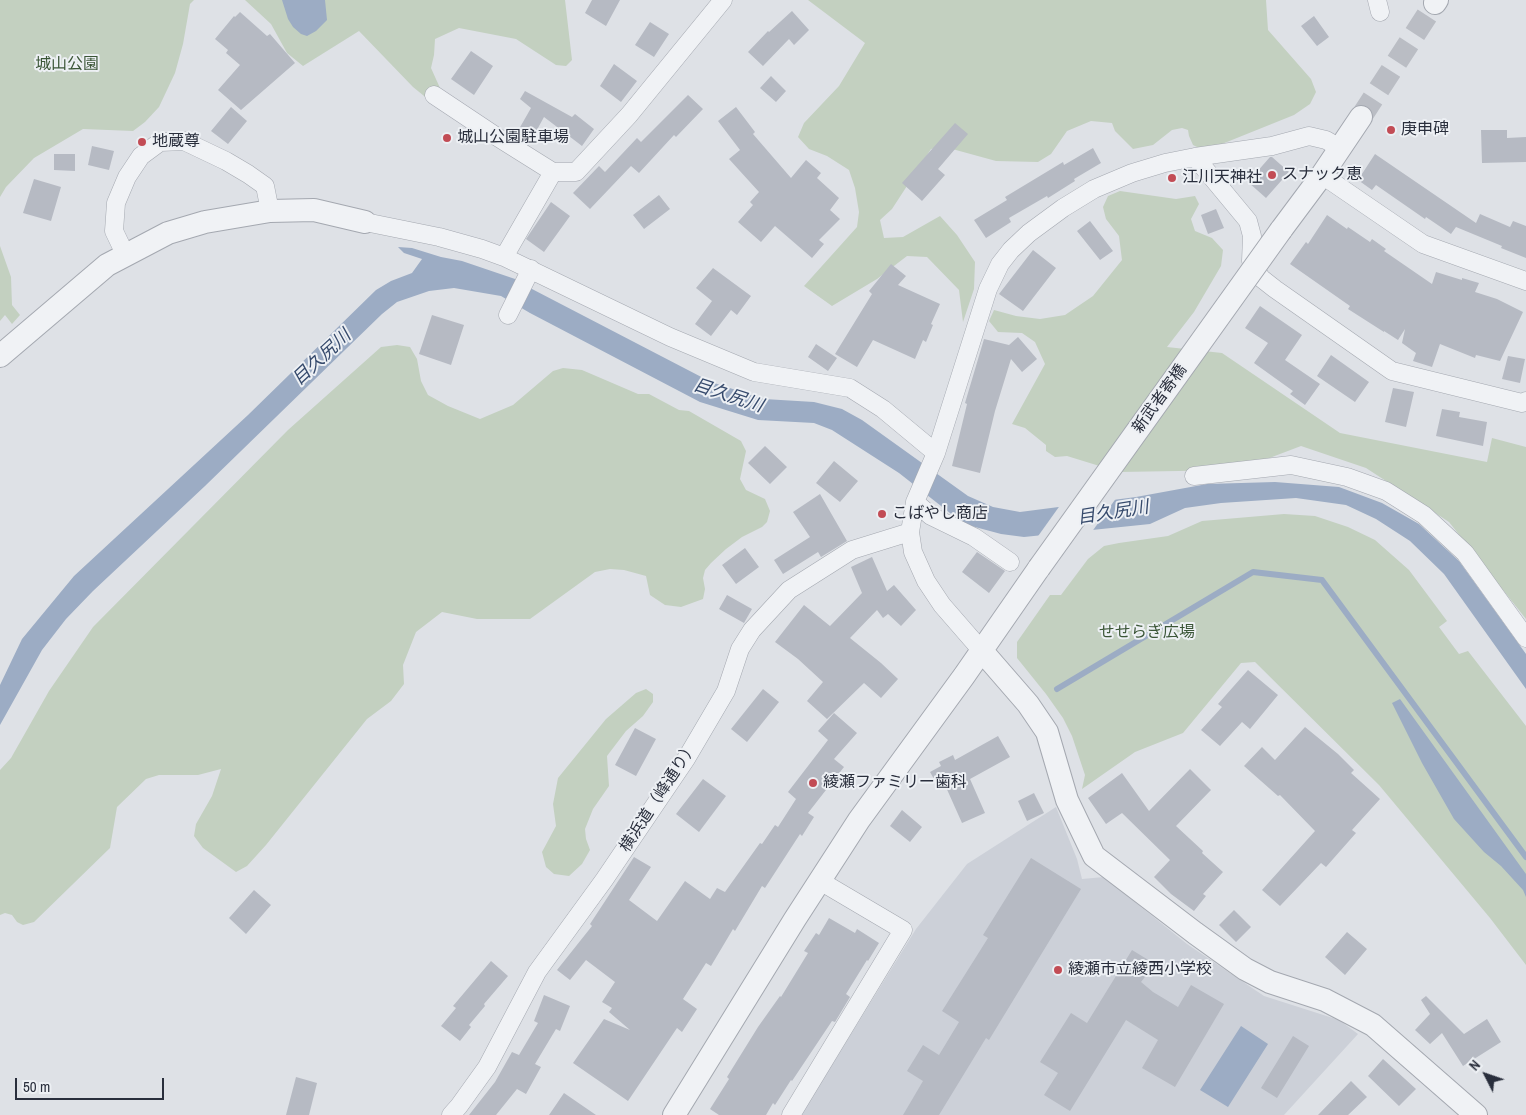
<!DOCTYPE html>
<meta charset="utf-8">
<style>
body{margin:0}
#map{position:relative;width:1526px;height:1115px;overflow:hidden;background:#dee1e6;font-family:"Archivo Narrow",sans-serif}
canvas{display:block}
.north{position:absolute;left:1461px;top:1050px;width:50px;height:50px;-webkit-text-stroke:4px #edf0f4;paint-order:stroke;rotate:311deg;font-size:14px;font-weight:700;line-height:20px;text-align:center;color:#292e3c}
.north::after{content:'';display:block;margin:auto;width:18px;height:22px;background:#292e3c;clip-path:polygon(50% 0,100% 100%,50% 72%,0 100%)}
.scale{position:absolute;left:15px;top:1078px;width:149px;height:22px;box-sizing:border-box;border:2px solid #292e3c;border-top:0;padding-left:6px;font-size:15px;line-height:18px;white-space:nowrap;color:#292e3c;-webkit-text-stroke:4px #edf0f4;paint-order:stroke}
</style>
<div id="map">
<canvas width="1526" height="1115"></canvas>
<div class="north">N</div>
<div class="scale">50 m</div>
</div>
<script>
const ctx = document.querySelector('canvas').getContext('2d');
ctx.lineJoin = 'round';
function paint(path, color) { ctx.fillStyle = color; ctx.fill(path, 'evenodd'); }
const toPath = rows => new Path2D(rows.map(r => 'M' + r).join(''));
function stroke(path, color, width, dash) { ctx.strokeStyle = color; ctx.lineWidth = width; ctx.lineCap = dash ? 'butt' : 'round'; ctx.setLineDash(dash || []); ctx.stroke(path); }
function label(font, color, halo, rows, align = 'center') {
  ctx.font = font + ' "Archivo Narrow","Noto Sans JP",sans-serif'; ctx.lineWidth = 4; ctx.setLineDash([]); ctx.textBaseline = 'middle'; ctx.strokeStyle = halo; ctx.fillStyle = color; for (const [text, x, y, turn = 0] of rows) {
    ctx.save(); ctx.translate(x, y); ctx.rotate((+turn || 0) * Math.PI / 180); ctx.textAlign = isNaN(turn) ? turn : align; if (halo) ctx.strokeText(text, 0, 0); ctx.fillText(text, 0, 0); ctx.restore();
  }
}
const built = toPath([
 [1056,807,1077,859,1082,879,1104,877,1187,944,1264,996,1339,1020,1358,1034,1284,1115,801,1115,916,929,967,864]
]);
const green = toPath([
 [0,0,194,0,190,4,183,44,175,73,159,107,145,122,133,131,83,129,34,158,6,187,0,197],
 [245,0,565,0,572,60,566,66,556,65,516,39,459,28,435,39,434,55,431,68,440,88,429,100,413,87,359,31,303,66,287,53,271,24],
 [808,0,1266,0,1268,30,1311,79,1316,92,1310,104,1294,115,1212,148,1199,148,1193,145,1189,136,1188,130,1182,128,1172,130,1153,145,1133,149,1115,131,1112,123,1091,121,1067,131,1051,154,1038,162,996,161,945,147,931,149,892,209,880,220,884,238,903,237,940,216,957,235,975,262,974,289,963,322,959,290,927,257,907,256,877,279,832,306,804,286,857,227,859,212,855,188,849,170,827,156,809,149,798,137,804,123,839,86,865,43],
 [1120,191,1176,199,1195,196,1199,204,1191,219,1195,231,1212,238,1223,250,1221,266,1194,312,1167,347,1222,353,1340,433,1487,462,1492,438,1526,447,1526,619,1449,522,1366,468,1301,446,1238,470,1119,472,1067,456,1055,457,1046,451,1046,445,1025,428,1012,424,1045,364,1035,342,1022,333,998,332,989,321,994,310,1016,316,1040,319,1065,315,1093,296,1122,260,1119,236,1106,219,1103,207,1108,196],
 [0,246,11,277,12,305,20,315,12,324,5,315,0,321],
 [397,345,410,347,417,359,421,381,428,395,448,406,480,419,513,405,553,371,563,368,582,370,638,394,649,394,679,410,689,411,741,441,746,451,740,479,746,490,765,499,770,511,767,522,762,527,742,537,726,549,711,563,705,570,703,578,705,589,703,599,681,607,665,605,650,595,646,576,624,570,610,569,595,572,530,619,477,619,442,612,416,632,403,665,404,684,391,701,367,719,266,845,247,866,236,872,203,848,194,836,196,824,212,796,221,769,198,775,159,775,146,779,117,807,110,848,34,922,23,925,17,922,12,915,5,913,0,915,0,770,11,758,49,691,93,627,288,430,381,347],
 [1284,514,1315,516,1348,527,1375,540,1409,570,1447,621,1439,627,1459,654,1468,651,1526,726,1526,965,1490,918,1379,785,1255,662,1241,663,1183,733,1135,752,1082,789,1085,775,1072,736,1063,718,1046,694,1017,658,1017,642,1050,595,1061,595,1088,559,1104,546,1119,543,1168,536,1202,521],
 [646,689,653,694,653,702,643,716,626,731,607,756,609,786,593,809,585,829,586,839,590,850,582,864,569,876,554,874,546,867,542,852,556,826,553,804,558,778,606,719,636,693]
]);
const water = toPath([
 [282,0,325,0,327,20,316,31,307,36,301,34,293,27,288,19],
 [398,247,412,248,441,257,462,261,518,280,532,289,711,382,764,399,814,402,842,409,862,420,968,496,993,507,1020,512,1136,497,1207,484,1275,482,1339,487,1382,503,1419,524,1459,561,1526,654,1526,689,1444,574,1410,541,1376,519,1346,505,1296,498,1221,503,1185,508,1150,524,1024,537,1001,534,964,524,899,473,832,430,814,423,758,420,700,402,530,313,501,296,454,288,429,291,397,302,382,314,205,486,93,591,66,619,42,650,0,725,0,685,22,639,74,576,248,415,376,290,391,281,412,273,422,259,404,253],
 [1400,699,1526,874,1526,897,1523,890,1501,866,1484,852,1454,819,1422,763,1392,703],
 [1241,1026,1268,1044,1228,1107,1200,1090]
]);
const pier = toPath([
 [1117,497,1091,533,1036,539,1061,504]
]);
const stream = toPath([
 [1057,689,1253,572,1322,580,1526,857]
]);
const building = toPath([
 [592,0,620,0,606,26,585,13],
 [792,11,809,30,794,45,789,39,763,66,748,52,768,31,769,32],
 [240,12,267,36,270,34,295,63,241,110,218,90,240,65,226,53,228,50,215,39,234,16,235,17],
 [1314,16,1329,37,1317,46,1301,26],
 [650,22,669,34,654,57,635,45],
 [471,51,493,66,474,95,451,79],
 [614,64,637,81,621,102,600,86],
 [771,76,786,91,776,102,760,88],
 [525,91,572,117,575,114,594,129,582,146,544,117,533,137,519,129,531,108,520,99],
 [688,95,703,109,676,137,674,135,639,173,631,166,590,209,573,193,599,166,605,172,637,138,641,142],
 [231,107,247,121,228,144,211,131],
 [736,107,755,132,753,134,791,178,806,160,821,173,817,178,839,198,830,210,840,219,819,240,824,244,812,258,775,226,761,242,738,222,753,205,750,202,759,192,729,159,740,150,718,121],
 [955,123,968,134,938,169,945,175,922,201,902,183],
 [1481,130,1507,130,1507,138,1526,137,1526,162,1482,163],
 [92,146,114,151,109,170,88,165],
 [1093,148,1101,163,1074,179,1075,181,1048,198,1047,196,1009,218,1011,222,986,238,974,220,1007,200,1005,197,1063,162,1064,165],
 [54,154,75,154,75,171,54,170],
 [1375,154,1476,223,1480,214,1510,227,1513,221,1526,226,1526,258,1501,248,1502,246,1456,227,1451,234,1426,217,1425,219,1376,185,1372,190,1358,180],
 [1270,157,1272,157,1289,172,1266,198,1248,182],
 [34,179,61,187,51,221,23,213],
 [659,195,670,209,644,229,633,215],
 [551,202,570,216,544,252,526,239],
 [1216,209,1224,228,1208,234,1201,215],
 [1327,215,1347,229,1348,227,1370,242,1372,239,1386,249,1384,251,1432,284,1436,272,1462,280,1462,278,1479,283,1475,292,1497,299,1523,312,1500,361,1476,355,1475,358,1440,344,1432,367,1413,361,1416,353,1402,343,1405,329,1398,340,1384,331,1384,332,1348,309,1350,306,1290,264,1306,242,1308,244],
 [1090,221,1113,251,1100,260,1077,231],
 [1033,250,1056,268,1023,311,999,294],
 [891,264,906,276,898,285,940,304,931,324,933,325,926,342,923,340,915,359,873,340,857,367,835,354,872,294,869,291],
 [713,268,751,296,737,315,731,310,711,336,695,324,712,301,696,288],
 [1260,306,1302,335,1285,360,1320,384,1305,405,1290,394,1293,391,1254,363,1268,343,1245,328],
 [432,315,464,325,451,365,419,354],
 [1018,337,1037,359,1022,372,1011,359,995,411,980,473,952,466,967,404,965,403,984,339,1009,345],
 [816,344,837,358,828,371,808,357],
 [1331,355,1369,382,1355,402,1317,376],
 [1508,356,1525,359,1520,383,1502,379],
 [1393,388,1414,392,1406,427,1385,422],
 [1442,409,1460,412,1459,417,1487,422,1483,446,1436,436],
 [765,446,787,467,770,484,748,463],
 [834,461,858,481,840,502,816,483],
 [820,494,847,541,821,557,818,552,783,574,774,560,810,537,793,512],
 [745,548,759,567,736,584,722,565],
 [977,552,1005,571,989,593,962,572],
 [872,557,887,591,894,585,916,610,901,626,888,614,883,618,877,610,850,638,881,663,898,679,881,698,864,683,827,719,807,701,823,682,798,659,775,642,804,605,830,626,862,593,851,567],
 [727,595,752,609,744,623,719,609],
 [1248,670,1278,695,1250,729,1242,722,1220,746,1201,730,1222,707,1218,704],
 [763,689,779,702,747,742,731,729],
 [834,713,857,733,834,759,844,767,808,813,814,817,802,836,800,834,765,888,762,886,735,931,733,929,711,966,706,963,683,999,697,1009,682,1032,677,1028,628,1101,573,1063,604,1019,630,1030,609,1012,612,1008,602,1002,615,982,586,960,570,980,557,970,592,926,590,924,634,857,651,867,629,900,657,921,685,881,710,899,717,888,725,892,760,843,762,844,775,825,778,827,796,799,788,792,828,740,818,731],
 [1305,727,1338,754,1354,770,1351,773,1380,799,1352,830,1356,833,1326,867,1321,863,1280,906,1262,890,1315,831,1280,795,1278,796,1244,766,1262,747,1275,760],
 [635,728,656,739,636,776,615,765],
 [998,736,1010,757,970,779,985,813,962,823,945,785,938,786,930,772,941,766,939,762,953,755,955,760],
 [1190,769,1211,790,1176,826,1203,851,1202,853,1223,872,1203,894,1206,896,1194,911,1171,894,1154,877,1170,860,1122,813,1106,824,1088,798,1122,773,1149,811],
 [703,779,726,796,699,832,676,814],
 [1034,793,1044,813,1027,821,1018,801],
 [902,810,922,827,910,842,890,826],
 [1031,858,1081,889,989,1040,986,1038,939,1115,903,1115,923,1081,907,1071,923,1045,939,1055,959,1022,942,1011,988,938,983,935],
 [254,890,271,905,246,934,229,918],
 [1234,910,1251,927,1236,942,1219,925],
 [829,918,855,933,857,929,879,943,868,961,867,960,846,994,850,997,835,1022,832,1021,792,1081,791,1080,775,1105,773,1103,766,1115,719,1115,710,1109,729,1079,727,1077,758,1027,780,996,781,997,808,953,804,951,816,933,819,935],
 [1347,932,1367,949,1345,975,1325,957],
 [1132,950,1155,964,1141,982,1153,992,1178,1007,1191,985,1224,1004,1175,1087,1142,1068,1158,1040,1126,1020,1070,1111,1044,1095,1058,1073,1040,1062,1071,1013,1087,1023],
 [491,961,508,976,484,1004,485,1006,469,1025,471,1027,460,1041,441,1026,456,1008,453,1006],
 [544,995,570,1006,560,1031,556,1029,535,1064,541,1067,526,1094,517,1089,496,1115,469,1115,495,1082,512,1052,519,1055,538,1023,534,1021],
 [1426,996,1464,1034,1487,1019,1501,1042,1463,1066,1442,1033,1430,1044,1415,1030,1430,1014,1421,1000],
 [1293,1036,1309,1046,1277,1098,1261,1088],
 [1383,1059,1416,1089,1399,1106,1368,1076],
 [296,1077,317,1083,309,1115,286,1115],
 [1351,1081,1367,1097,1348,1115,1318,1115],
 [564,1093,596,1115,549,1115]
]);
const tertiaryTunnel = toPath([
 [1361,117,1435,3]
]);
const minor = toPath([
 [1377,0,1380,12],
 [434,95,494,135,553,172],
 [1195,157,1248,221,1252,236,1251,261,1261,278,1275,289,1392,371,1522,403,1526,401],
 [1322,175,1423,244,1526,281],
 [365,222,439,237,482,249,504,257,670,337,754,372,850,388,883,409,936,453],
 [125,254,114,231,116,203,127,177,141,156,160,142,184,141,226,161,248,174,265,186,270,211],
 [504,257,553,172,576,172,629,115,723,0],
 [508,315,531,269],
 [1194,476,1291,465,1347,477,1386,491,1424,515,1465,553,1526,638],
 [915,502,931,516,974,537,1010,562],
 [982,651,942,605,926,581,913,552,910,532,915,502,936,453,988,289,1000,264,1011,250,1029,233,1063,208,1094,189,1132,173,1165,163,1195,157,1272,146,1309,136,1326,140,1340,148],
 [451,1115,459,1106,487,1067,537,972,604,880,686,759,726,691,740,649,752,630,789,590,852,550,910,532],
 [791,1115,903,930,820,881]
]);
const tertiary = toPath([
 [1435,3,1437,0],
 [1281,230,1322,175,1361,117],
 [0,356,107,265,168,233,205,222,270,211,314,210,365,222],
 [982,651,1028,704,1047,732,1067,800,1094,856,1195,933,1245,969,1270,982,1325,1000,1373,1025,1476,1115],
 [674,1115,795,919,859,820,964,676,1039,568]
]);
const tertiaryBridge = toPath([
 [1039,568,1281,230]
]);
const markers = [
 [1391,130,5,"#c24c55"],
 [447,138,5,"#c24c55"],
 [142,142,5,"#c24c55"],
 [1272,175,5,"#c24c55"],
 [1172,178,5,"#c24c55"],
 [882,514,5,"#c24c55"],
 [813,783,5,"#c24c55"],
 [1058,970,5,"#c24c55"]
];
const parkNames = [
 ["城山公園",67,65],
 ["せせらぎ広場",1147,633]
];
const poiNames = [
 ["庚申碑",1401,130],
 ["城山公園駐車場",457,138],
 ["地蔵尊",152,142],
 ["スナック恵",1282,175],
 ["江川天神社",1182,178],
 ["こばやし商店",892,514],
 ["綾瀬ファミリー歯科",823,783],
 ["綾瀬市立綾西小学校",1068,970]
];
const streetNames = [
 ["新武者寄橋",1160,399,-54],
 ["横浜道（峰通り）",659,797,-57]
];
const waterNames = [
 ["目久尻川",322,358,-43],
 ["目久尻川",728,396,18],
 ["目久尻川",1113,513,-9]
];
paint(built, '#ccd0d8');
paint(green, '#c3d0c0');
paint(water, '#9cacc4');
paint(pier, '#dee1e6');
stroke(stream, '#9cacc4', 6);
paint(building, '#b6bac3');
stroke(tertiaryTunnel, '#babdc4', 22, [22, 11]);
stroke(minor, '#a4a8b0', 19);
stroke(tertiary, '#a4a8b0', 24);
stroke(minor, '#f0f2f5', 18);
stroke(tertiary, '#f0f2f5', 22);
stroke(tertiaryBridge, '#a4a8b0', 24, []);
stroke(tertiaryBridge, '#f0f2f5', 22);
for (const [x, y, r, color] of markers) { const dot = new Path2D(); dot.arc(x, y, r, 0, 2 * Math.PI); ctx.fillStyle = color; ctx.fill(dot); stroke(dot, '#edf0f4', 2); }
label('16px', '#3b5637', '#edf0f4', parkNames);
label('16px', '#292e3c', '#edf0f4', poiNames, 'left');
label('16px', '#292e3c', '#edf0f4', streetNames);
label('italic 18px', '#364a6c', '#edf0f4', waterNames);
</script>
